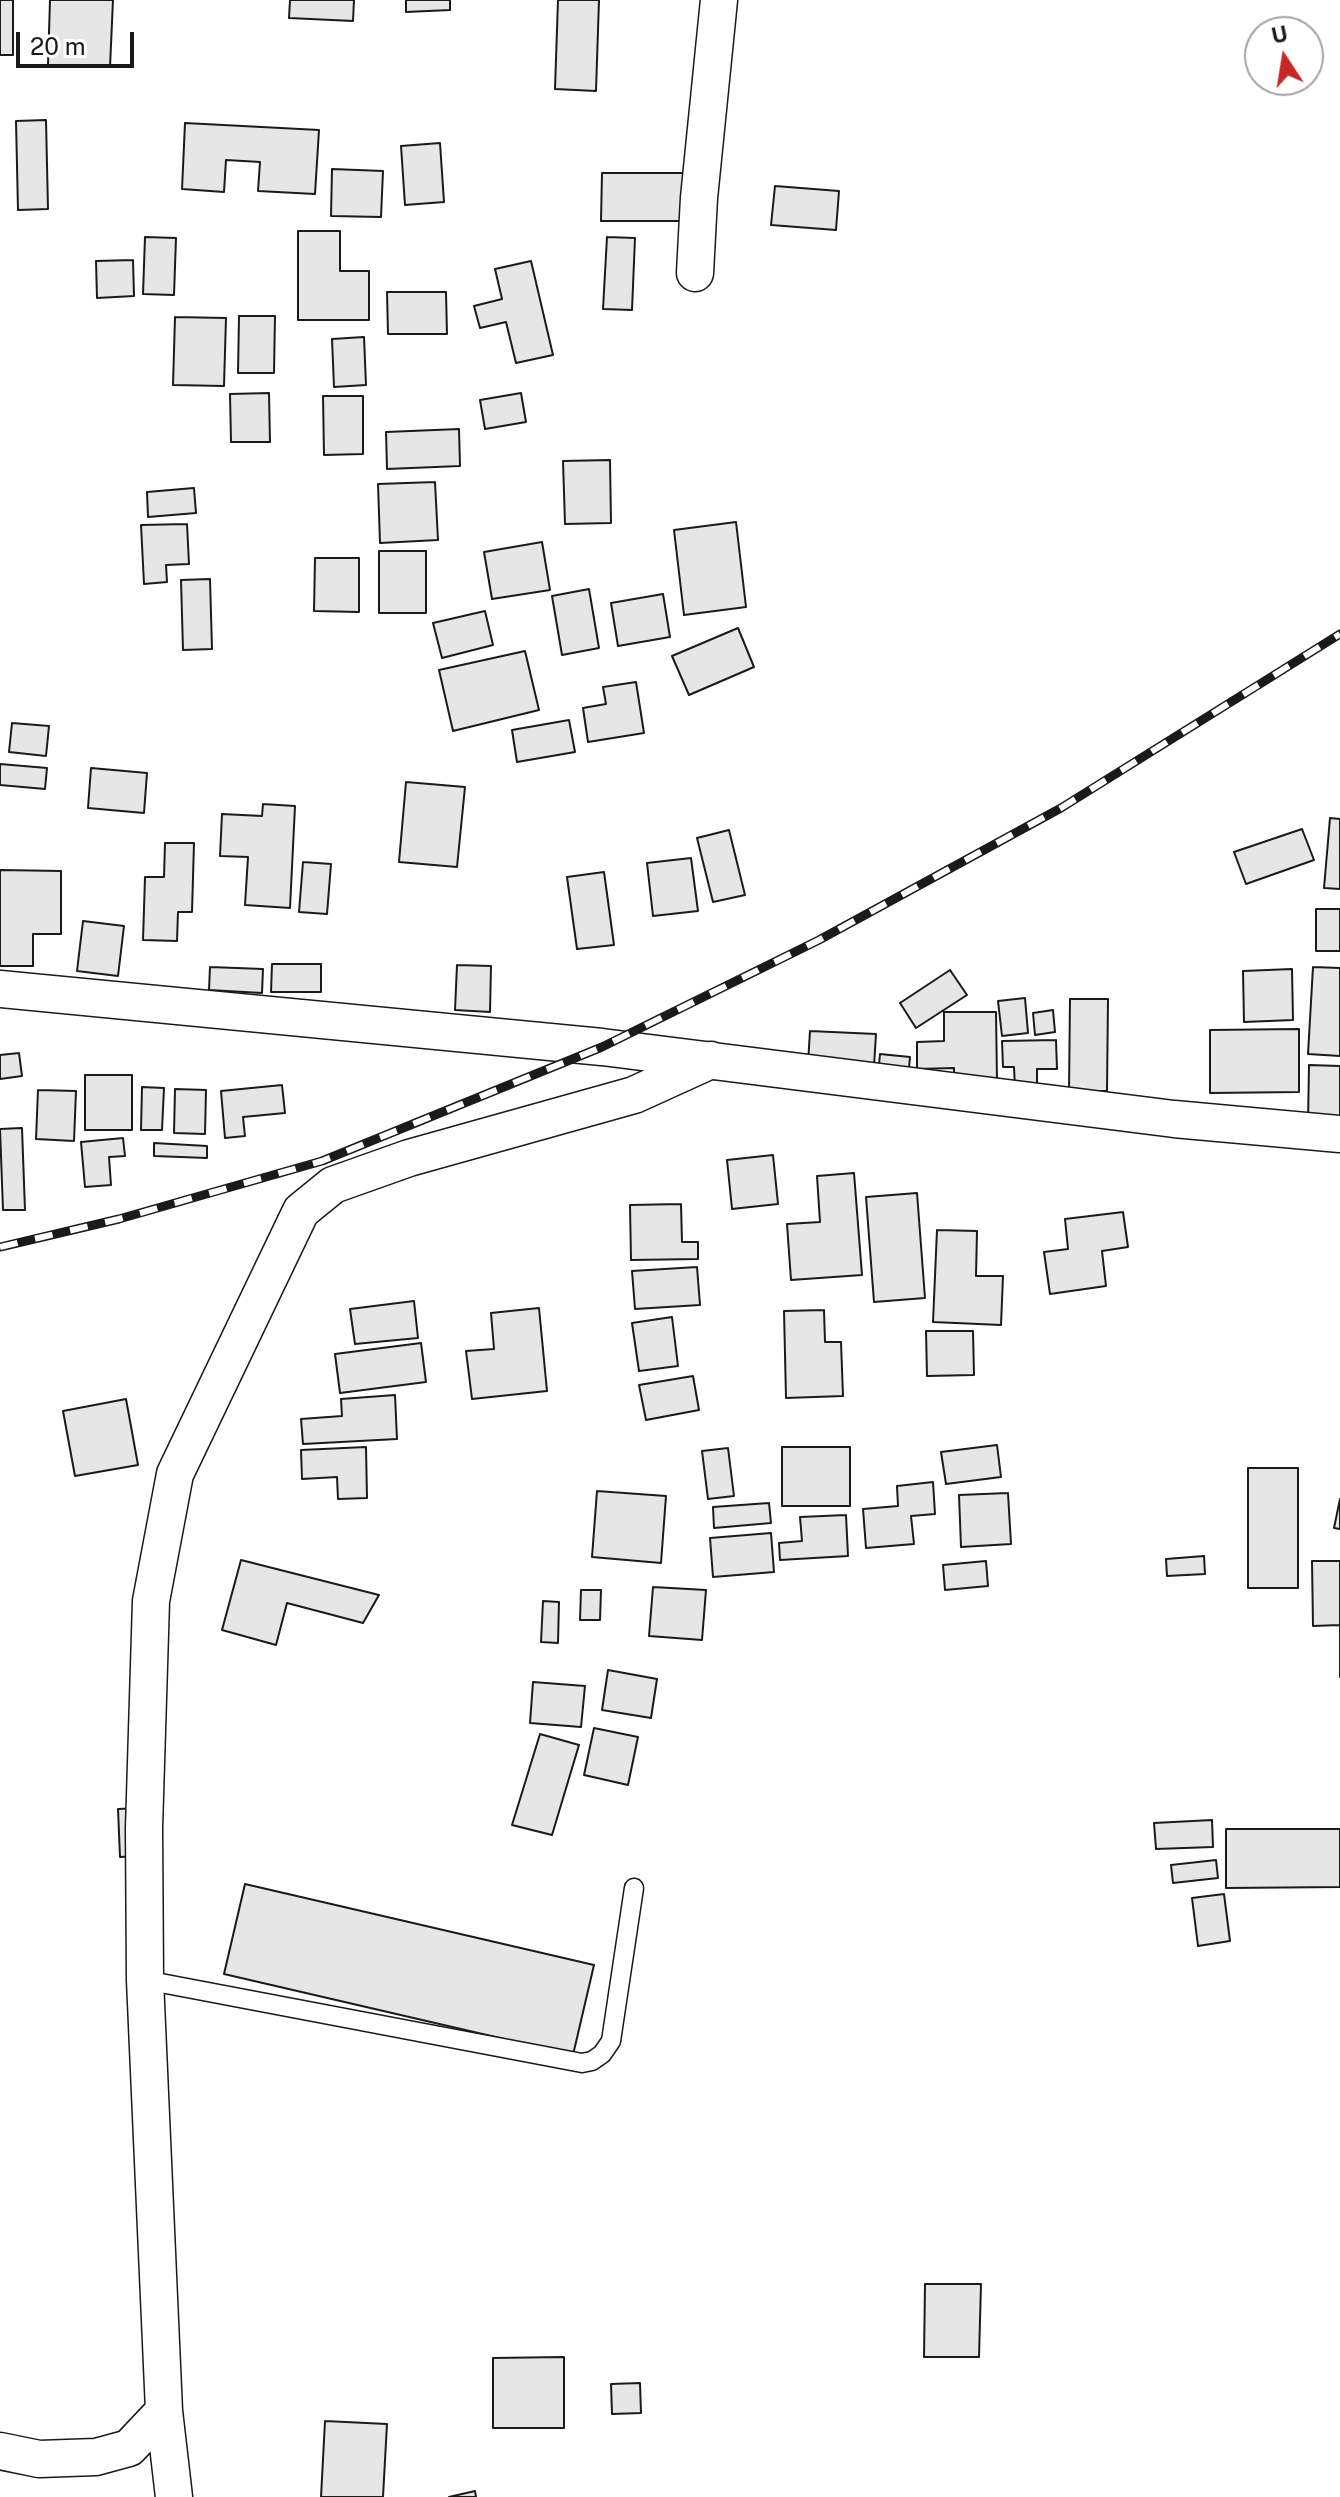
<!DOCTYPE html>
<style>
body{margin:0}
#map{position:relative;width:1340px;height:2497px;overflow:hidden;background:#fff;font-family:"Public Sans",sans-serif}
canvas{display:block}
.north{position:absolute;left:1244px;top:16px;width:80px;height:80px;box-sizing:border-box;background:#fff;border:2px solid #a3a3a3;border-radius:50%;rotate:348deg;font-size:22px;font-weight:700;line-height:32px;text-align:center;color:#1a1a1a}
.north::after{content:'';display:block;margin:auto;width:28px;height:36px;background:#c62828;clip-path:polygon(50% 0,100% 100%,50% 72%,0 100%)}
.scale{position:absolute;left:16px;top:32px;width:118px;height:36px;box-sizing:border-box;border:4px solid #1a1a1a;border-top:0;padding-left:10px;font-size:24px;line-height:28px;white-space:nowrap;color:#1a1a1a;-webkit-text-stroke:6px #fff;paint-order:stroke}
</style>
<div id="map">
<canvas width="1340" height="2497"></canvas>
<div class="north">U</div>
<div class="scale">20 m</div>
</div>
<script>
const ctx = document.querySelector('canvas').getContext('2d');
ctx.lineJoin = 'round';
function paint(path, color) { ctx.fillStyle = color; ctx.fill(path, 'evenodd'); }
const toPath = rows => new Path2D(rows.map(r => 'M' + r).join(''));
function stroke(path, color, width, dash) { ctx.strokeStyle = color; ctx.lineWidth = width; ctx.lineCap = dash ? 'butt' : 'round'; ctx.setLineDash(dash || []); ctx.stroke(path); }
const building = toPath([
 [0,0,13,0,13,55,0,55,0,0],
 [50,0,113,0,110,67,48,65,50,0],
 [290,0,354,0,353,21,289,18,290,0],
 [406,0,450,0,450,10,406,12,406,0],
 [558,0,599,0,596,91,555,89,558,0],
 [46,120,48,209,18,210,16,121,46,120],
 [185,123,319,130,315,194,258,191,260,162,226,160,224,192,182,189,185,123],
 [440,143,444,202,405,205,401,146,440,143],
 [332,169,383,171,381,217,331,216,332,169],
 [602,173,684,173,684,221,601,221,602,173],
 [775,186,839,191,836,230,771,225,775,186],
 [298,231,340,231,340,271,369,271,369,320,298,320,298,231],
 [145,237,176,238,174,295,143,294,145,237],
 [607,237,635,238,632,310,603,309,607,237],
 [133,260,134,296,97,298,96,261,133,260],
 [531,261,553,355,516,363,506,322,480,328,474,306,502,299,495,269,531,261],
 [387,292,446,292,447,334,388,334,387,292],
 [239,316,275,316,274,373,238,373,239,316],
 [175,317,226,318,224,386,173,385,175,317],
 [364,337,366,385,334,387,332,339,364,337],
 [269,393,270,442,231,442,230,394,269,393],
 [521,393,526,422,485,429,480,400,521,393],
 [323,396,363,396,363,454,324,455,323,396],
 [459,429,460,466,387,469,386,432,459,429],
 [610,460,611,523,565,524,563,461,610,460],
 [435,482,438,540,380,543,378,484,435,482],
 [194,488,196,513,148,517,147,492,194,488],
 [736,522,746,607,684,615,674,530,736,522],
 [187,524,189,564,166,565,167,582,144,584,141,525,187,524],
 [542,542,550,590,492,599,484,552,542,542],
 [379,551,426,551,426,613,379,613,379,551],
 [315,558,359,558,359,612,314,611,315,558],
 [210,579,212,649,183,650,181,580,210,579],
 [589,589,599,648,562,655,552,596,589,589],
 [663,594,670,637,618,646,611,603,663,594],
 [485,611,493,645,442,658,433,623,485,611],
 [738,628,754,667,689,695,672,656,738,628],
 [525,651,539,710,453,731,439,670,525,651],
 [636,682,644,733,588,742,583,708,606,704,603,687,636,682],
 [569,720,575,752,517,762,512,730,569,720],
 [12,723,49,726,46,756,9,752,12,723],
 [0,764,47,768,45,789,0,785,0,764],
 [91,768,147,773,144,813,88,808,91,768],
 [406,782,465,787,457,867,399,862,406,782],
 [263,804,295,806,290,908,245,905,248,857,220,856,222,814,262,816,263,804],
 [1330,818,1340,819,1340,889,1324,888,1330,818],
 [1302,829,1314,860,1246,884,1234,852,1302,829],
 [729,830,745,895,713,902,697,838,729,830],
 [165,843,194,843,192,912,178,912,177,941,143,940,145,877,164,877,165,843],
 [691,858,698,911,653,916,647,863,691,858],
 [303,862,331,864,327,914,299,912,303,862],
 [0,870,61,871,61,934,33,934,33,966,0,966,0,870],
 [604,872,614,945,577,949,567,877,604,872],
 [1316,909,1340,909,1340,951,1316,951,1316,909],
 [83,921,124,926,118,976,77,971,83,921],
 [272,964,321,964,321,992,271,992,272,964],
 [457,965,491,966,490,1012,455,1010,457,965],
 [210,967,263,969,262,993,209,990,210,967],
 [1313,967,1340,968,1340,1056,1308,1054,1313,967],
 [1292,969,1293,1020,1244,1022,1243,971,1292,969],
 [950,970,967,995,916,1028,900,1003,950,970],
 [1025,998,1028,1033,1002,1036,998,1001,1025,998],
 [1070,999,1108,999,1107,1091,1069,1091,1070,999],
 [1053,1010,1055,1032,1035,1035,1033,1013,1053,1010],
 [944,1012,996,1012,997,1081,954,1082,954,1068,917,1069,917,1042,944,1041,944,1012],
 [1299,1029,1299,1092,1210,1093,1210,1030,1299,1029],
 [810,1031,876,1034,874,1066,808,1063,810,1031],
 [1056,1040,1057,1069,1037,1069,1037,1088,1015,1088,1014,1067,1003,1067,1002,1041,1056,1040],
 [19,1053,22,1076,0,1079,0,1055,19,1053],
 [880,1054,910,1057,908,1079,878,1075,880,1054],
 [1309,1065,1340,1066,1340,1123,1308,1123,1309,1065],
 [85,1075,132,1075,132,1130,85,1130,85,1075],
 [282,1085,285,1113,243,1117,245,1136,225,1138,221,1091,282,1085],
 [142,1087,164,1088,162,1130,141,1130,142,1087],
 [175,1089,206,1090,205,1134,174,1133,175,1089],
 [38,1090,76,1091,74,1141,36,1139,38,1090],
 [22,1128,25,1210,3,1210,0,1129,22,1128],
 [123,1138,125,1156,109,1157,111,1185,85,1187,81,1142,123,1138],
 [154,1143,207,1146,207,1158,154,1156,154,1143],
 [773,1155,778,1204,732,1209,727,1160,773,1155],
 [854,1173,862,1275,791,1280,787,1224,820,1222,817,1176,854,1173],
 [917,1193,925,1298,874,1302,866,1197,917,1193],
 [681,1204,682,1242,698,1242,698,1259,631,1260,630,1205,681,1204],
 [1123,1212,1128,1247,1102,1251,1106,1286,1050,1294,1044,1252,1068,1249,1065,1219,1123,1212],
 [937,1230,977,1231,976,1276,1003,1276,1001,1325,933,1322,937,1230],
 [697,1267,700,1305,635,1309,632,1271,697,1267],
 [414,1301,418,1338,355,1344,350,1309,414,1301],
 [539,1308,547,1391,472,1399,466,1351,494,1349,491,1313,539,1308],
 [824,1310,825,1342,841,1342,843,1396,786,1398,784,1311,824,1310],
 [672,1317,678,1366,639,1371,632,1323,672,1317],
 [926,1331,973,1331,974,1375,927,1376,926,1331],
 [421,1343,426,1382,340,1393,335,1354,421,1343],
 [693,1376,699,1410,646,1420,639,1385,693,1376],
 [395,1395,397,1439,303,1444,301,1419,342,1416,341,1399,395,1395],
 [126,1399,138,1465,75,1476,63,1411,126,1399],
 [997,1445,1001,1477,946,1484,941,1452,997,1445],
 [366,1447,367,1498,338,1499,337,1477,302,1479,301,1450,366,1447],
 [782,1447,850,1447,850,1506,782,1506,782,1447],
 [728,1448,734,1496,708,1499,702,1451,728,1448],
 [1248,1468,1298,1468,1298,1588,1248,1588,1248,1468],
 [933,1482,935,1514,911,1516,914,1544,866,1548,863,1509,898,1506,897,1486,933,1482],
 [597,1491,666,1496,661,1563,592,1557,597,1491],
 [1008,1493,1011,1544,961,1547,959,1495,1008,1493],
 [1340,1499,1340,1529,1334,1528,1340,1499],
 [769,1503,771,1523,714,1528,713,1507,769,1503],
 [846,1515,848,1556,780,1560,779,1543,802,1541,800,1517,846,1515],
 [771,1533,774,1572,713,1577,710,1538,771,1533],
 [1204,1556,1205,1574,1167,1576,1166,1559,1204,1556],
 [241,1560,379,1595,363,1623,287,1603,276,1645,222,1630,241,1560],
 [986,1561,988,1586,945,1590,943,1565,986,1561],
 [1312,1561,1340,1561,1340,1677,1340,1625,1313,1626,1312,1561],
 [653,1587,706,1590,702,1640,649,1636,653,1587],
 [581,1590,601,1590,600,1620,580,1620,581,1590],
 [543,1601,559,1602,558,1643,541,1642,543,1601],
 [608,1670,657,1679,651,1718,602,1710,608,1670],
 [533,1682,585,1686,581,1727,530,1723,533,1682],
 [594,1728,638,1737,628,1785,584,1775,594,1728],
 [540,1734,579,1745,552,1835,512,1825,540,1734],
 [139,1808,141,1856,120,1857,118,1809,139,1808],
 [1212,1820,1213,1847,1156,1849,1154,1823,1212,1820],
 [1226,1829,1340,1829,1340,1887,1226,1888,1226,1829],
 [1216,1860,1218,1878,1173,1883,1171,1865,1216,1860],
 [245,1884,594,1965,573,2055,224,1974,245,1884],
 [1224,1894,1230,1941,1198,1946,1192,1898,1224,1894],
 [925,2284,981,2284,979,2357,924,2357,925,2284],
 [564,2357,564,2428,493,2428,493,2358,564,2357],
 [640,2383,641,2413,612,2414,611,2384,640,2383],
 [325,2421,387,2424,383,2497,321,2497,325,2421],
 [475,2491,476,2497,449,2497,475,2491]
]);
const service = toPath([
 [145,1980,582,2063,592,2061,602,2054,611,2041,634,1888]
]);
const minor = toPath([
 [695,273,699,198,719,0],
 [0,989,602,1047,1174,1119,1340,1134],
 [0,2451,39,2459,96,2457,129,2448,164,2411],
 [174,2497,164,2411,145,1980,144,1828,151,1601,175,1474,301,1211,333,1185,409,1158,634,1095,711,1060]
]);
const rail = toPath([
 [0,1247,119,1219,322,1161,602,1047,819,940,1061,808,1340,634]
]);
paint(building, '#e6e6e6');
stroke(building, '#1a1a1a', 2);
stroke(service, '#1a1a1a', 21);
stroke(minor, '#1a1a1a', 39);
stroke(service, '#fff', 18);
stroke(minor, '#fff', 36);
stroke(rail, '#1a1a1a', 9);
stroke(rail, '#fff', 6, [18]);
</script>
